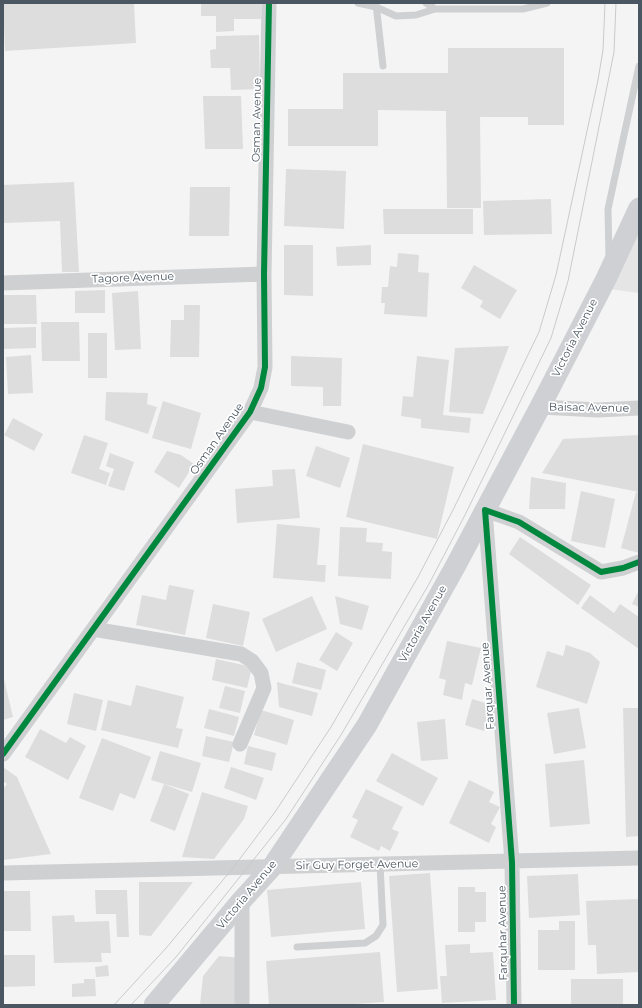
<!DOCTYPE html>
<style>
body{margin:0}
#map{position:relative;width:642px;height:1008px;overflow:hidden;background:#f4f4f4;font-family:Montserrat,sans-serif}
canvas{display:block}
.frame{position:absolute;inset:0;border:4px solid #4a5661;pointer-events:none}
</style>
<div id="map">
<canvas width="642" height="1008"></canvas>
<div class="frame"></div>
</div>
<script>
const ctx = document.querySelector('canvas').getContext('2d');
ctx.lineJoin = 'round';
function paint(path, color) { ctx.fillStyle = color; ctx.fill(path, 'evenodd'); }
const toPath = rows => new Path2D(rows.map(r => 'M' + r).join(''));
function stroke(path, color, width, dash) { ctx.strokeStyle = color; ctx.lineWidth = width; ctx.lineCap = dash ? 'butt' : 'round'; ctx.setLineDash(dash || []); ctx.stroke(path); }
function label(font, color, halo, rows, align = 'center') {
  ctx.font = font + ' Montserrat,sans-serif'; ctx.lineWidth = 3.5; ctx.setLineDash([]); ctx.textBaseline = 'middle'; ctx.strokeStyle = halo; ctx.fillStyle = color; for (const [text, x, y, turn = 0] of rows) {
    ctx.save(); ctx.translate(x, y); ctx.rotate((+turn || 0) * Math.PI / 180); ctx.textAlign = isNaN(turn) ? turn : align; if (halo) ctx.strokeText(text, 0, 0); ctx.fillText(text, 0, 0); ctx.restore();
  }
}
const education = toPath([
 [639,208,639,293,601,288]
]);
const building = toPath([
 [3,3,134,3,136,43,5,51],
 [216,3,261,3,261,19,234,19,234,31,216,32,216,16,201,16,201,4],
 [259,35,260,89,231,90,230,68,211,68,210,50,216,49,216,36],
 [448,48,564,48,564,125,528,125,528,117,480,117,481,208,447,208,446,111,378,110,378,146,288,146,288,109,343,109,343,73,448,73],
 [203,96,241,96,243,149,205,149],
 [286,169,346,171,344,229,284,226],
 [74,182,79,272,62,272,60,221,3,223,3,185],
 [190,187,230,187,229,236,189,236],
 [551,199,552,234,484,235,483,201],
 [383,209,473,209,473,234,384,234],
 [284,245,313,245,313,296,284,295],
 [371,245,371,265,337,266,336,247],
 [398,253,419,255,418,272,429,273,427,317,384,314,385,303,381,303,382,287,388,287,390,266,397,267],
 [474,265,517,290,500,319,480,307,483,301,461,288],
 [105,290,105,313,75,313,75,291],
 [138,291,141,349,115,350,112,293],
 [3,295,36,295,37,324,3,324],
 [184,305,200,305,199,357,170,357,171,320,184,320],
 [41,322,79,322,80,361,42,361],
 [36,327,36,348,3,349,3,328],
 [88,333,107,333,107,378,88,378],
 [509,346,483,414,449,412,455,348],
 [31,355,33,393,8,394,6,357],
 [291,356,342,358,341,406,323,406,323,387,291,386],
 [417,356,449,360,443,415,471,418,469,433,421,428,421,419,401,416,403,396,413,397],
 [106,392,148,393,147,404,157,407,148,434,105,420],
 [163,401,201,413,191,449,152,438],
 [13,418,43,434,34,451,4,435],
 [84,435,108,443,99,469,110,473,106,485,71,473],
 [639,435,639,492,542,473,563,439],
 [363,444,454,467,437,539,346,517],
 [316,446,350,458,340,488,306,476],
 [167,451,181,455,194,464,179,488,154,472],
 [110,453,134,462,124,491,108,486,114,469,106,466],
 [295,469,300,518,237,523,235,489,273,486,272,470],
 [531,477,566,483,565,509,529,509],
 [581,491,615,499,605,548,571,541],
 [636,492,639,493,639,553,621,548],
 [277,524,320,528,317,565,326,565,325,582,273,578],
 [340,527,367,528,366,542,383,543,382,551,392,552,391,579,338,576],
 [520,537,591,585,578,605,509,554],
 [169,585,194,590,185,635,136,625,142,595,166,600],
 [639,590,639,607,632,604],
 [590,595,614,613,620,604,639,617,639,649,581,608],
 [312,596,327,629,276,652,262,619],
 [335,596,369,606,362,630,340,624],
 [213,604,250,612,243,646,206,638],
 [336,632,353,643,337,671,319,660],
 [447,641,481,648,472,685,465,683,462,700,443,695,446,680,439,678],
 [566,645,590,653,600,662,587,704,536,687,547,651,563,656],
 [216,659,252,667,247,688,212,680],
 [297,662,326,670,321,690,292,683],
 [3,675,13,717,3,720],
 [277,682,318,693,312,716,279,707],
 [136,685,184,697,176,728,183,729,178,748,101,730,108,700,131,706],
 [225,686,245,691,240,713,219,708],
 [74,693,103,700,96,731,67,724],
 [472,699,492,705,484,731,465,725],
 [579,708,586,748,554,754,547,713],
 [623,708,639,708,639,836,626,837],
 [209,709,239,717,234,736,204,728],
 [261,710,294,720,287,745,254,735],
 [445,719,448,759,421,761,417,722],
 [40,729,66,743,70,737,86,746,68,780,25,757],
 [206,736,234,742,229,762,202,756],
 [102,738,151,757,135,799,120,793,113,811,79,798],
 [248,746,276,753,272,771,244,764],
 [160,751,201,763,192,792,151,780],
 [392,753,438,778,423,806,376,781],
 [584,760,590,824,550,827,545,764],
 [3,767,17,777,51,854,3,860,3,789,7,784,3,781],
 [231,767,264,778,256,800,224,788],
 [469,780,494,792,489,802,500,807,491,824,496,827,489,843,449,823],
 [164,784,189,794,175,831,150,821],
 [366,789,403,807,392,829,399,832,390,851,381,846,379,851,350,837,358,820,352,817],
 [202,792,248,806,244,819,214,859,182,857],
 [430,873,438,989,397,992,389,876],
 [578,874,580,915,529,918,527,876],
 [139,882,193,882,151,936,139,935],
 [361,882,365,929,271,937,267,890],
 [458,887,475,887,475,892,486,892,486,922,475,922,475,932,458,932],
 [95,890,127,890,129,937,117,937,116,914,96,914],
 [4,891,30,891,31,931,3,931],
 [639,899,639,972,597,974,596,945,588,945,586,901],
 [74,915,75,922,109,921,111,953,101,953,102,962,54,963,52,916],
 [559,921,575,921,575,970,538,970,538,930,559,930],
 [470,944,470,953,493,952,496,1000,442,1003,440,976,447,976,445,945],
 [380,952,384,1002,341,1005,269,1005,266,961],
 [3,955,35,955,35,986,3,987],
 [219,956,241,958,237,1005,200,1005,203,976],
 [108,965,109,976,96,977,95,967],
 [84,979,95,979,96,996,72,997,72,984,84,983],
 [571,979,623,979,623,1005,571,1005]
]);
const service = toPath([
 [358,3,376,7,396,16,416,15,435,9],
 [426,3,435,9,523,9,547,3],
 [376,4,383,66],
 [609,257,608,209,639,66],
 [297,947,365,943,376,936,383,925,380,864]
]);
const minor = toPath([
 [3,283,264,274],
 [540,407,598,410,639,408],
 [250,412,348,432],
 [93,629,241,654,252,661,261,673,264,688,240,744],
 [3,754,250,412,261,388,265,367,264,274,269,3],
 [3,873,639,858],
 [242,900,242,1005],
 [514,1005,512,862,485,510,519,522,601,572,623,568,639,562]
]);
const secondary = toPath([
 [154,1005,242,900,272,867,367,725,456,565,540,407,606,279,639,208]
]);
const tram = toPath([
 [114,1005,167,947,233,868,275,812,331,727,418,577,454,508,539,332,556,275,598,80,603,50,605,3],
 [131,1005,176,957,286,819,341,735,429,584,465,515,551,338,568,281,608,82,614,52,616,3]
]);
const cycleway = toPath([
 [3,754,250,412,261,388,265,367,264,274,269,3],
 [514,1005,512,862,485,510,519,522,601,572,623,568,639,562]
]);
const streetNames = [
 ["Osman Avenue",257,120,-89],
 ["Tagore Avenue",133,278,-2],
 ["Victoria Avenue",575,338,-63],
 ["Baisac Avenue",589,408,1],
 ["Osman Avenue",217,439,-55],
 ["Victoria Avenue",423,624,-61],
 ["Farquar Avenue",488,686,-94],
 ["Sir Guy Forget Avenue",357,865,-1],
 ["Victoria Avenue",247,895,-50],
 ["Farquhar Avenue",503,933,-91]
];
paint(education, '#e6e5e6');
paint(building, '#ddddde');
stroke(service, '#ced0d2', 7);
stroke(minor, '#ced0d2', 15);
stroke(secondary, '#ced0d4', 21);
stroke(tram, '#c9cacc', 1);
stroke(cycleway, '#00873e', 6);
label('11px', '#4a5661', '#fff', streetNames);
</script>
